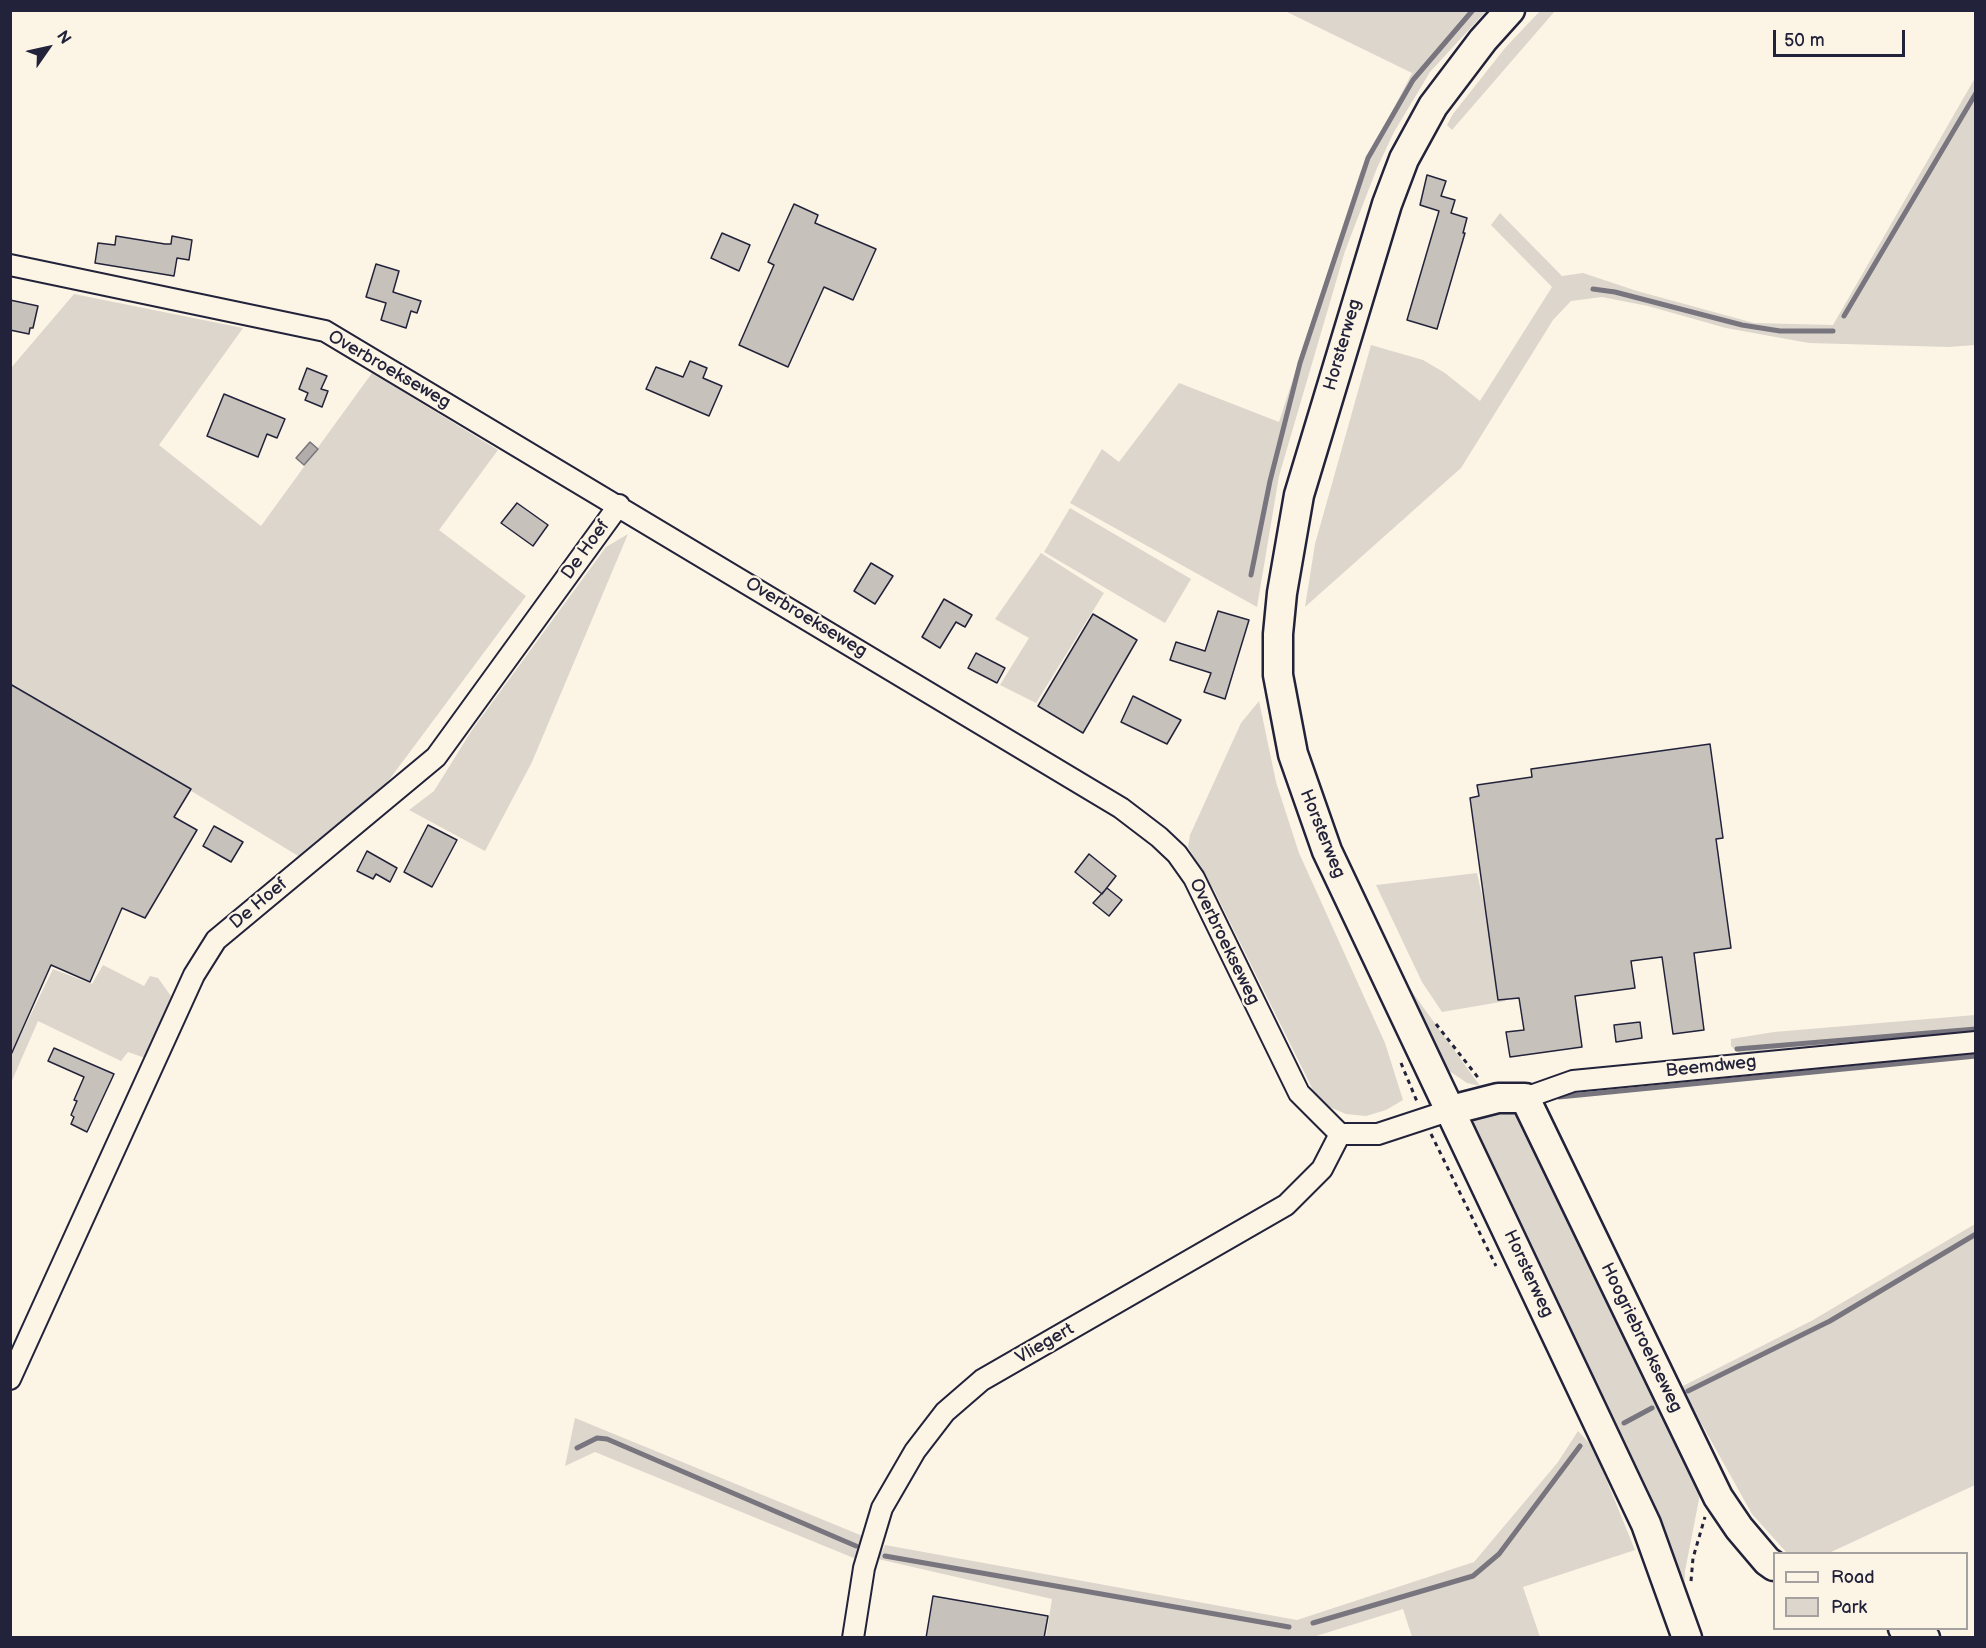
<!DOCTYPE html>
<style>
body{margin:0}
#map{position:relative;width:1986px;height:1648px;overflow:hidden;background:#fcf5e5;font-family:"Balsamiq Sans",sans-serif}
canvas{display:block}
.frame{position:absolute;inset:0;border:12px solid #22223b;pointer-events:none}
.legend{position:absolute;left:1773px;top:1552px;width:195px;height:78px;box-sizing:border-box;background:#fcf5e5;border:2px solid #a5a1a1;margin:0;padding:8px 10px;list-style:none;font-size:18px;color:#22223b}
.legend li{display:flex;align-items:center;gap:12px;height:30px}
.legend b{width:30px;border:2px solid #a5a1a1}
.north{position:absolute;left:18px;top:18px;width:60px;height:60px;-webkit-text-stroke:4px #fcf5e5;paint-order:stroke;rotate:56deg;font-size:16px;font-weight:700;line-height:24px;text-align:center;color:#22223b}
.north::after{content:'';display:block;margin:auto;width:21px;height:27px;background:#22223b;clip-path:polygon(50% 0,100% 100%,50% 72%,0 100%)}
.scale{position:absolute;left:1773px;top:30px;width:132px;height:27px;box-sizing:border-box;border:3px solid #22223b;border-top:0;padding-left:8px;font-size:18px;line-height:21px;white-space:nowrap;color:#22223b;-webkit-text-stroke:4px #fcf5e5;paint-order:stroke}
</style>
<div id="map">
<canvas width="1986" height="1648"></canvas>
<div class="frame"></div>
<ul class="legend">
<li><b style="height:8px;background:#fcf5e5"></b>Road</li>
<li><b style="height:16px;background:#dcd6cc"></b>Park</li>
</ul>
<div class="north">N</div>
<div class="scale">50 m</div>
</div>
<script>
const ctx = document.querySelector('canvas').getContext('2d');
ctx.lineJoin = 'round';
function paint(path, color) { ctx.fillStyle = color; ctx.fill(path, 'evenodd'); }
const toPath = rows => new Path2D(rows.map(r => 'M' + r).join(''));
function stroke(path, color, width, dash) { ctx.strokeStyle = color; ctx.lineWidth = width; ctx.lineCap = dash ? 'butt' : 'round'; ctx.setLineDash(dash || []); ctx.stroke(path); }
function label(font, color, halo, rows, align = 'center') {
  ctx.font = font + ' "Balsamiq Sans",sans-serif'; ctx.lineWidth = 4.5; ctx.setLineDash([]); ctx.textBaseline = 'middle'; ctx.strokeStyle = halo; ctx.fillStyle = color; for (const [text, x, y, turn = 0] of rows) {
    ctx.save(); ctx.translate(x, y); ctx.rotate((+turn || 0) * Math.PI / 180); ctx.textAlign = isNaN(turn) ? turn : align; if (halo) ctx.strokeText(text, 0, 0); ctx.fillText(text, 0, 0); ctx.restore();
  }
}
const green = toPath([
 [1285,11,1486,11,1430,72,1394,132,1377,168,1345,251,1279,476,1257,607,1070,503,1102,449,1119,462,1179,383,1279,422,1360,173,1412,73],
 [1540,11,1555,11,1452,130,1447,125,1453,114,1505,48],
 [1975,78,1975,345,1949,347,1809,343,1726,328,1648,306,1602,297,1571,301,1553,320,1461,468,1305,607,1315,544,1371,345,1423,360,1445,373,1480,401,1552,287,1491,225,1500,213,1562,276,1583,273,1637,291,1754,323,1833,325],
 [74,294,243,328,159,445,261,526,372,373,498,450,439,530,526,596,386,784,300,857,188,789,11,689,11,368],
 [1070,508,1191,579,1165,623,1044,552],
 [628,534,532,762,485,851,409,810,434,791,472,730,606,547],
 [1041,553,1104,593,1036,703,1000,685,1029,638,995,619],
 [1259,701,1276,782,1299,853,1385,1043,1403,1100,1386,1110,1366,1116,1346,1114,1325,1105,1313,1090,1214,890,1188,847,1190,835,1241,723],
 [1477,873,1506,1001,1442,1012,1422,982,1376,885],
 [1359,884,1405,982,1480,1086,1467,1083,1439,1064,1354,885],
 [103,965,144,986,150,976,158,978,171,996,145,1058,128,1052,121,1061,38,1021,11,1083,11,1055,53,969,92,984],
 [1975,1015,1975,1034,1742,1057,1731,1046,1731,1039,1774,1032],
 [1484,1108,1518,1110,1701,1489,1685,1571,1684,1595,1678,1567,1647,1487,1473,1135,1474,1117],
 [1975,1224,1975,1485,1829,1553,1787,1553,1752,1514,1681,1387,1813,1320],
 [575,1418,865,1537,861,1561,595,1452,565,1466],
 [1578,1431,1593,1447,1635,1550,1523,1587,1540,1637,1412,1637,1403,1609,1313,1637,1046,1637,1052,1599,878,1559,885,1545,1297,1620,1474,1562,1558,1462]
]);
const water = toPath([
 [310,442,318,449,304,465,296,458,310,442]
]);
const stream = toPath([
 [1593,289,1615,292,1742,325,1780,331,1833,331],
 [1844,316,1976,93],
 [1251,575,1270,481,1300,363,1368,158,1413,80,1473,10],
 [1737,1049,1976,1029],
 [1559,1097,1976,1056],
 [1688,1391,1830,1321,1976,1234],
 [1624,1423,1652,1408],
 [577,1448,597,1438,607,1439,856,1546],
 [885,1556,1289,1627],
 [1313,1623,1473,1576,1499,1554,1580,1446]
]);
const building = toPath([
 [1427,175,1446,181,1441,196,1455,200,1451,213,1467,218,1463,233,1465,233,1437,329,1407,320,1439,211,1420,205,1427,175],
 [794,204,818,215,815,223,876,249,853,300,824,287,788,367,739,345,774,265,768,262,794,204],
 [722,233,750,245,739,271,711,258,722,233],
 [116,236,165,244,171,244,172,236,192,240,189,260,177,258,174,276,95,263,98,243,115,245,116,236],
 [376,264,399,271,393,292,421,301,417,313,411,311,406,328,381,320,386,303,366,297,376,264],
 [10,300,38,306,33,328,30,328,29,334,10,330,10,300],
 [690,361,707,368,703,378,722,386,709,416,646,389,656,367,683,377,690,361],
 [307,368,327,376,321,389,328,391,322,407,305,400,308,393,299,389,307,368],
 [224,394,285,419,277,438,267,434,258,457,207,436,224,394],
 [517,503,548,525,533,546,501,523,517,503],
 [871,563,893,576,875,604,854,591,871,563],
 [944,599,972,615,965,627,956,622,940,648,922,637,944,599],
 [1218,611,1249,620,1225,699,1204,692,1211,673,1170,660,1176,642,1205,651,1218,611],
 [1093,614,1137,640,1083,733,1038,706,1093,614],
 [976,653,1005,668,997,683,968,668,976,653],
 [10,684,191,789,174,817,197,830,145,918,122,908,90,982,51,965,10,1057,10,684],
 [1133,696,1181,720,1167,744,1121,722,1133,696],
 [1710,744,1723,838,1716,839,1731,948,1694,953,1704,1030,1673,1034,1662,957,1631,961,1635,988,1575,996,1582,1047,1510,1057,1506,1032,1524,1030,1519,998,1498,1000,1470,798,1479,796,1477,785,1532,777,1531,769,1710,744],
 [428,825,457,840,432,887,404,872,428,825],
 [214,826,243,842,231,862,203,846,214,826],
 [367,851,397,868,390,882,376,874,373,879,357,871,367,851],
 [1089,854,1116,876,1102,894,1075,872,1089,854],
 [1107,888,1122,900,1109,916,1093,903,1107,888],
 [1640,1022,1642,1038,1616,1042,1614,1025,1640,1022],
 [54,1048,114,1074,87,1132,71,1124,74,1117,71,1115,77,1101,74,1100,84,1077,48,1061,54,1048],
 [933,1596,1048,1616,1044,1638,926,1638,933,1596]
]);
const path = toPath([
 [1436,1024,1480,1080],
 [1401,1063,1418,1104],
 [1431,1134,1496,1266],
 [1691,1581,1693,1558,1705,1517]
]);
const street = toPath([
 [10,265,325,331,1121,808,1159,837,1177,854,1194,878,1299,1093,1340,1134,1378,1134,1451,1110],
 [1525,1098,1573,1081,1976,1042],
 [10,1379,194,975,216,940,436,757,619,505],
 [853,1638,864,1568,882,1508,915,1451,945,1412,982,1380,1286,1205,1322,1169,1340,1134]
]);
const secondary = toPath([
 [1510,10,1483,40,1433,106,1404,159,1387,204,1299,495,1282,593,1278,634,1278,675,1293,754,1327,851,1646,1524,1687,1638],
 [1451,1110,1498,1098,1525,1098,1718,1497,1739,1528,1767,1561,1774,1566],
 [1903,1628,1925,1638]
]);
const streetNames = [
 ["Horsterweg",1343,345,-74],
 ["Overbroekseweg",389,370,30],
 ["De Hoef",586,550,-54],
 ["Overbroekseweg",806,618,31],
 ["Horsterweg",1322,834,68],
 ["De Hoef",259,904,-40],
 ["Overbroekseweg",1224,942,64],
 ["Beemdweg",1711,1067,-6],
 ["Horsterweg",1528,1274,65],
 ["Hoogriebroekseweg",1641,1338,64],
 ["Vliegert",1045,1344,-30]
];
paint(green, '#dcd6cc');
paint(water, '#b2adab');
stroke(water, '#78757e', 1.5);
stroke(stream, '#78757e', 5);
paint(building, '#c6c1bb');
stroke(building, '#22223b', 1.5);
stroke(street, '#22223b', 24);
stroke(secondary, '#22223b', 33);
stroke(path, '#22223b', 3, [4.5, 4.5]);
stroke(street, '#fcf5e5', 20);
stroke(secondary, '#fcf5e5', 28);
label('18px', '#22223b', '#fcf5e5', streetNames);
</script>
